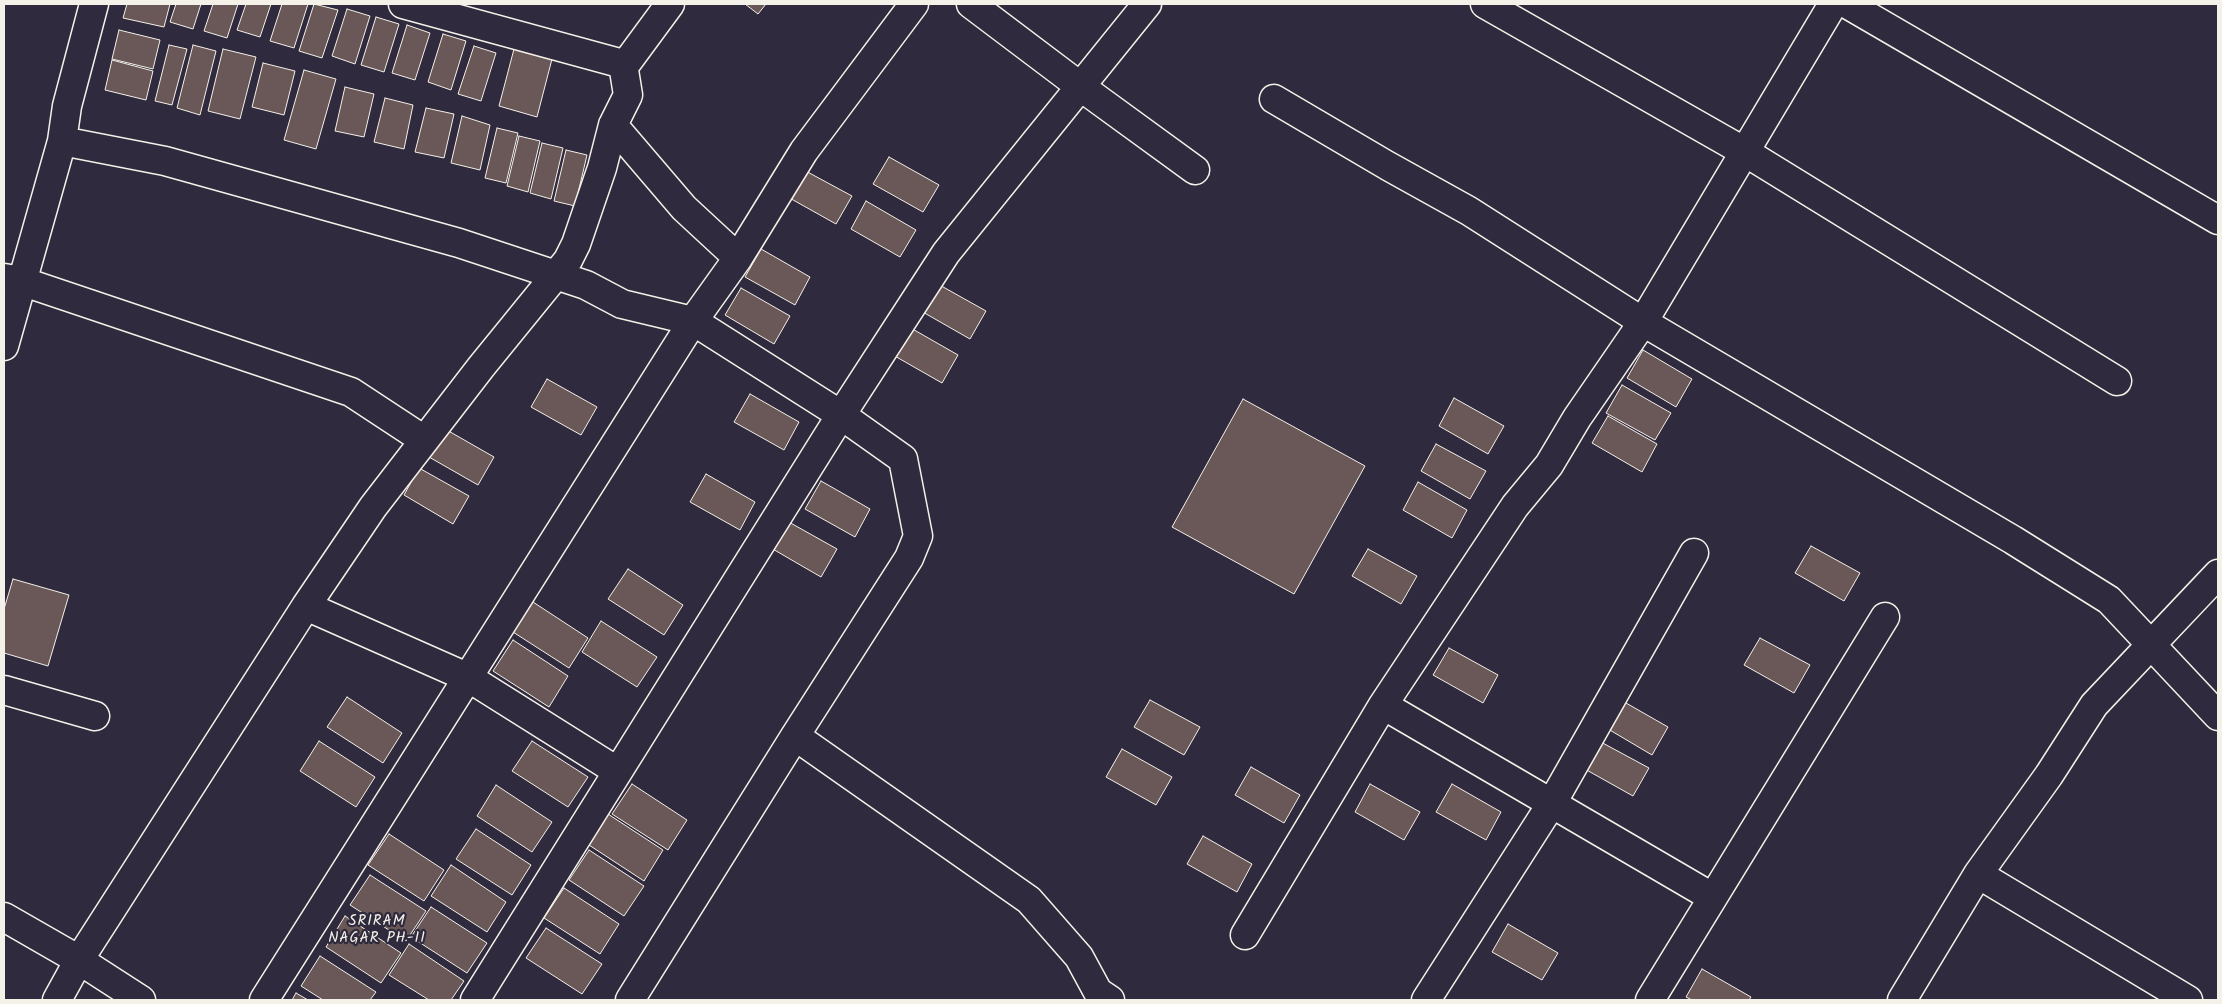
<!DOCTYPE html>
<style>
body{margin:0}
#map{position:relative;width:2222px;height:1004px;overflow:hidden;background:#2f2a3d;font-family:Kalam,sans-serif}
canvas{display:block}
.frame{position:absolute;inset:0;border:5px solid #f4f1e8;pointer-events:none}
</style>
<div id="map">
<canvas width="2222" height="1004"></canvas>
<div class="frame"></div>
</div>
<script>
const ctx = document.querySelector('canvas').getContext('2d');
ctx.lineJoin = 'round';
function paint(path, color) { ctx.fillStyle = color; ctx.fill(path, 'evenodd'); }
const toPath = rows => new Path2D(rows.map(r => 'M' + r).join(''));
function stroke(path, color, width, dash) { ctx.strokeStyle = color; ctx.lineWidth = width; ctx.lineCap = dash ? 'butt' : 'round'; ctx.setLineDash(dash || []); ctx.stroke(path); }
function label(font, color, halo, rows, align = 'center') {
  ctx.font = font + ' Kalam,sans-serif'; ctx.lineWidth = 4.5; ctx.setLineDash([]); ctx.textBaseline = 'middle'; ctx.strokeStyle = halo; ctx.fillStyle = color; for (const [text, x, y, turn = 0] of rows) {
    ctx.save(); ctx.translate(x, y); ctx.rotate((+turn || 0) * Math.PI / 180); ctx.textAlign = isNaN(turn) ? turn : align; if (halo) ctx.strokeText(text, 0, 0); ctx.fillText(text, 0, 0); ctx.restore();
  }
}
const building = toPath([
 [127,4,170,4,164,27,123,18,127,4],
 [176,4,201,4,193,29,170,22,176,4],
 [213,4,238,4,227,38,204,31,213,4],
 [246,4,271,4,260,37,237,30,246,4],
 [282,4,308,4,294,48,270,41,282,4],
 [314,4,338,10,322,58,299,51,314,4],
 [745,4,766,4,758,14,745,4],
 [347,9,370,16,355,64,332,56,347,9],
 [376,17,399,24,384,72,361,65,376,17],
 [407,25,430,33,415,80,392,73,407,25],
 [119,30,160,40,153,69,112,59,119,30],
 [443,34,466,41,451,90,428,82,443,34],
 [169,45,187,49,172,105,155,101,169,45],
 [193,45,216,51,200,115,177,108,193,45],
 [474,46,496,53,481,101,458,94,474,46],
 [223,49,256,57,240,119,208,111,223,49],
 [514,49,552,59,537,117,499,106,514,49],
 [112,60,153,71,146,100,105,90,112,60],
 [263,63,295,71,284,115,252,107,263,63],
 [304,70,336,79,316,149,284,140,304,70],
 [345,87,374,94,364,137,335,131,345,87],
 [385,98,413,105,404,149,374,142,385,98],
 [426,108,454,114,444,158,415,152,426,108],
 [462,116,490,125,480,170,451,163,462,116],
 [497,128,518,133,506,183,485,178,497,128],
 [519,136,540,141,528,192,507,186,519,136],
 [542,143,563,148,551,199,530,193,542,143],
 [566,150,587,155,575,206,554,201,566,150],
 [889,157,939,185,923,212,873,184,889,157],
 [802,169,852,196,836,224,786,196,802,169],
 [866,201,916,230,900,257,851,229,866,201],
 [761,249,810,277,795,305,745,277,761,249],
 [936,283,986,311,970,339,921,311,936,283],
 [741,288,790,316,774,344,725,315,741,288],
 [909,327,958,355,942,383,893,355,909,327],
 [1643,350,1692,379,1676,407,1627,378,1643,350],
 [547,379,597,407,581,435,531,407,547,379],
 [1622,385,1671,413,1655,440,1606,413,1622,385],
 [750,394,799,422,784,450,734,422,750,394],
 [1454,398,1504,426,1488,454,1439,426,1454,398],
 [1243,399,1365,466,1294,594,1172,527,1243,399],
 [1608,416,1657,444,1642,472,1592,443,1608,416],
 [445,429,494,457,478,485,429,457,445,429],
 [1436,444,1486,471,1470,499,1421,471,1436,444],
 [419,468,469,496,453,524,404,495,419,468],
 [706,474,755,502,740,530,690,502,706,474],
 [821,481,870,509,855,537,805,509,821,481],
 [1418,482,1467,510,1452,538,1403,510,1418,482],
 [787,521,837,549,821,577,771,548,787,521],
 [1811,546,1860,573,1844,601,1795,573,1811,546],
 [1368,549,1417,576,1401,604,1352,576,1368,549],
 [628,569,683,605,664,635,608,599,628,569],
 [13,579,69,595,48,666,4,653,4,609,13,579],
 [533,602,588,638,569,668,513,632,533,602],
 [601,621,657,657,637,687,582,652,601,621],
 [1760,638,1810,665,1794,693,1744,665,1760,638],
 [513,640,568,676,549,707,493,671,513,640],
 [1449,648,1498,675,1483,703,1433,675,1449,648],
 [347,697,402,733,383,763,327,727,347,697],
 [1619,699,1668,727,1652,755,1603,726,1619,699],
 [1150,700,1200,727,1184,755,1134,727,1150,700],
 [319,741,375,777,356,807,300,771,319,741],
 [532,741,588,777,568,807,512,771,532,741],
 [1599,741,1649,768,1633,796,1583,768,1599,741],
 [1122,749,1172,777,1156,805,1106,777,1122,749],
 [1251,767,1300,795,1284,823,1235,795,1251,767],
 [632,784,687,820,668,850,612,814,632,784],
 [1370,784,1420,812,1404,840,1355,812,1370,784],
 [1452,784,1501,812,1486,840,1436,812,1452,784],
 [496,785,552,822,532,852,477,816,496,785],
 [608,814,663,850,644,881,589,845,608,814],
 [476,829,531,865,512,895,456,859,476,829],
 [389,834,444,870,424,901,368,865,389,834],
 [1203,836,1252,864,1237,892,1187,864,1203,836],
 [589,850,644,886,624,916,569,880,589,850],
 [451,865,506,902,487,932,431,896,451,865],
 [370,875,426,911,406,941,350,905,370,875],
 [564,888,619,924,600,954,544,918,564,888],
 [431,907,487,943,467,973,411,937,431,907],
 [345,916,401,953,381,983,326,947,345,916],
 [1508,924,1558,953,1542,980,1492,952,1508,924],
 [546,928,602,964,582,994,526,958,546,928],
 [409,944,464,981,451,1000,429,1000,389,975,409,944],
 [320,956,376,992,370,1000,323,1000,301,986,320,956],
 [1702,969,1751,997,1749,1000,1692,1000,1686,997,1702,969],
 [296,993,308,1000,292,1000,296,993]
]);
const street = toPath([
 [94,4,67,106,62,141,165,161,459,243,586,285,622,304,693,321,841,415,903,459,918,536,909,558,795,736,630,1000],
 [403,4,623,64,628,61,670,4],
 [971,4,1081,87,1195,170],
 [1485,4,1745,152,2117,381],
 [1847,4,2218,220],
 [1274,99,1388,166,1469,211,1643,322,2013,540,2109,600,2218,716],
 [613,125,684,208,738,258],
 [4,278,21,281,351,392,424,440],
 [4,346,62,141],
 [306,606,469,678,617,771],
 [4,690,95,716],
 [1383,705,1712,897],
 [795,736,1029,900,1079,957,1098,992,1110,1000],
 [1978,874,2188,1000],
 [4,917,79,960,141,1000],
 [1245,935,1383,705,1515,506,1549,465,1577,418,1643,322,1833,4],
 [57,1000,79,960,306,606,373,507,481,367,568,260,576,244,602,168,613,125,628,95,623,64],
 [264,1000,693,321,738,258,804,151,914,4],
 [475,1000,841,415,946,253,1147,4],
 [1426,1000,1552,803,1694,553],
 [1650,1000,1885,617],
 [1902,1000,1978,874,2049,775,2094,705,2218,574]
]);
const neighbourhoodNames = [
 ["SRIRAM",377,922],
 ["NAGAR PH-II",377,939]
];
paint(building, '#6a5858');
stroke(building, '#f4f1e8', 1);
stroke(street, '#f4f1e8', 31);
stroke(street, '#2f2a3d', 28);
ctx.letterSpacing = '1px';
label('15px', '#f4f1e8', '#2f2a3d', neighbourhoodNames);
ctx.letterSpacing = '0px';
</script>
